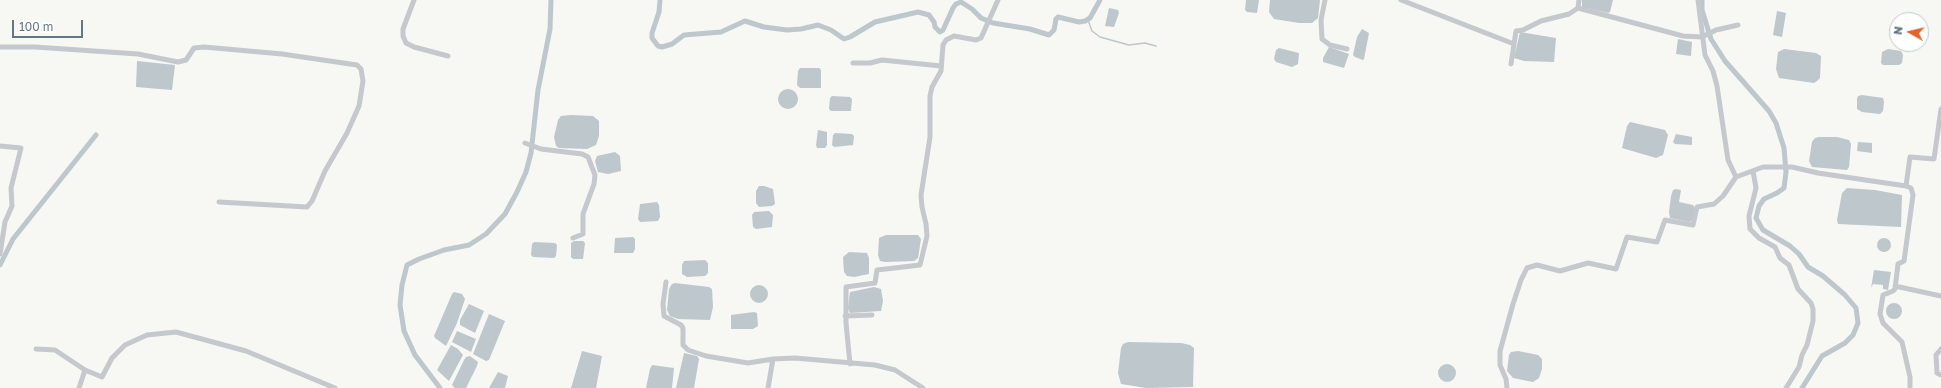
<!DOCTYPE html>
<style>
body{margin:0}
#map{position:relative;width:1941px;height:388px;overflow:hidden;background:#f7f7f4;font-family:"Golos Text",sans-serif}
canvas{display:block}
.north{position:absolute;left:1889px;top:12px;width:40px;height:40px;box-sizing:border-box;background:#fff;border:1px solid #c2c8ce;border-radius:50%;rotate:278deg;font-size:11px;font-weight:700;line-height:16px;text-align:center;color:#667585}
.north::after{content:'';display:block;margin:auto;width:14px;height:18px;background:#e46128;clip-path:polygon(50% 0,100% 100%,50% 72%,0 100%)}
.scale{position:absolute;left:12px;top:20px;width:71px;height:18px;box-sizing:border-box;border:2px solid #667585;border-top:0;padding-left:5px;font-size:12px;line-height:14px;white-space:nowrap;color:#667585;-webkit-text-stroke:3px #fff;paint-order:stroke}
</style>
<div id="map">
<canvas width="1941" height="388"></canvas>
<div class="north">N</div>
<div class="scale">100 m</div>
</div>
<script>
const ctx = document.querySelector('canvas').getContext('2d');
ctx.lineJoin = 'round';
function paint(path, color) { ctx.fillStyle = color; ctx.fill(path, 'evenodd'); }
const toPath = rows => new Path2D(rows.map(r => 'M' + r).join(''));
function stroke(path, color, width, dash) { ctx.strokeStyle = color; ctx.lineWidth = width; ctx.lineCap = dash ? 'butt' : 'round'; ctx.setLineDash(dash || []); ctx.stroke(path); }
const water = toPath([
 [1246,0,1259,0,1257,13,1247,12,1245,10],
 [1270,0,1320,0,1318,18,1312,23,1299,23,1274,19,1269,12],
 [1582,0,1613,0,1610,12,1608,13,1582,7],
 [1109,8,1118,10,1119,13,1114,27,1105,26],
 [1777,11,1786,13,1782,37,1773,35],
 [1362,29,1369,33,1364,59,1363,60,1355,57,1353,55,1357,37],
 [1520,32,1556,38,1554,62,1524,61,1514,58],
 [1678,39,1692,42,1691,56,1676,54],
 [1329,47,1349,54,1344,68,1323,62,1323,58],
 [1279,48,1299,53,1298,64,1292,67,1276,62,1274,59,1276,50],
 [1784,49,1816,53,1821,56,1820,78,1817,81,1814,83,1779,78,1776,69,1778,52],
 [1888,49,1901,51,1903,55,1902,63,1899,65,1883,65,1881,63,1882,52],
 [137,61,175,65,172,90,136,87],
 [800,68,819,68,821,70,821,88,800,88,797,85,798,71],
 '778 99a10 10 0 1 1 20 0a10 10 0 1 1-20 0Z',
 [1862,95,1883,98,1884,102,1883,111,1880,114,1862,112,1857,109,1857,99,1858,96],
 [832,96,850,97,852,99,851,111,831,111,829,109,830,98],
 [571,115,593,116,599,121,599,136,596,145,587,149,559,148,556,146,554,137,558,120,561,116],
 [1630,122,1665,130,1668,135,1663,155,1656,158,1622,148,1627,126],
 [818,130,827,132,827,145,825,148,817,148,816,145],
 [835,133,852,134,854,136,853,145,834,147,832,145,833,135],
 [1676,134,1692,137,1692,145,1675,144,1673,142],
 [1819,137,1837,137,1849,140,1851,144,1849,167,1847,170,1812,167,1809,161,1812,142,1815,138],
 [1858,142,1872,143,1872,153,1857,151],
 [615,152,620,156,621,171,608,174,598,172,595,161,597,156],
 [759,186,764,186,773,189,775,204,772,206,759,207,756,203,756,191],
 [1847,188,1875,190,1902,195,1901,227,1838,224,1837,220,1842,193],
 [1676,189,1681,190,1679,202,1693,205,1695,208,1692,221,1689,222,1670,218,1669,212,1671,196,1673,190],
 [657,202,659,205,660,217,658,221,640,222,638,219,640,204],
 [769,211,773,215,772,227,756,229,753,227,752,215,754,212],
 [886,235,918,235,921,239,918,258,914,261,885,262,880,261,878,255,879,238],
 [633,237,635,239,635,249,633,253,614,253,615,238],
 '1877 245a7 7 0 1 1 14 0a7 7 0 1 1-14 0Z',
 [574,241,583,241,585,243,583,259,573,259,571,257,571,243],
 [534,242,555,243,557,245,556,256,554,258,533,257,531,255,532,244],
 [849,252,867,253,869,258,869,274,854,277,847,276,844,272,843,257],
 [705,260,708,263,708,273,705,276,687,277,682,274,682,265,684,261],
 [1874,270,1891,272,1888,290,1883,289,1883,285,1873,284,1871,288],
 [675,283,709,287,712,289,713,307,710,320,678,319,670,316,667,310,669,289,672,284],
 '750 294a9 9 0 1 1 18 0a9 9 0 1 1-18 0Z',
 [874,287,881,289,883,301,881,311,850,313,848,308,850,292],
 [454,292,462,294,465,299,457,323,446,346,435,338,434,336,452,294],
 '1886 311a8 8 0 1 1 16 0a8 8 0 1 1-16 0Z',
 [469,304,484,311,475,333,460,325,460,320],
 [754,312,757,313,758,326,753,329,731,329,731,315],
 [489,314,505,321,489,360,486,361,473,354],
 [457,331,476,339,471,352,452,342],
 [1128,342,1181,343,1190,345,1194,348,1193,387,1146,388,1121,384,1118,373,1121,348,1123,344],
 [451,345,458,349,463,355,449,381,437,370],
 [582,351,602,356,596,388,571,388],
 [1518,351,1538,355,1542,359,1542,369,1539,378,1533,382,1513,378,1507,371,1509,355,1511,352],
 [684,353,697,356,699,359,694,388,676,388],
 [470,356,478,362,477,366,466,388,455,388,452,385,464,360,466,357],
 '1438 373a9 9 0 1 1 18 0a9 9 0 1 1-18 0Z',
 [652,365,674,368,672,388,646,388,650,369],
 [498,372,508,376,505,388,489,388]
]);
const stream = toPath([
 [1088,20,1092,31,1100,37,1129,45,1145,43,1156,46]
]);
const canal = toPath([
 [660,0,659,12,652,33,652,38,658,46,662,47,672,44,684,35,721,32,745,21,764,27,787,30,801,29,818,25,831,30,844,39,850,37,875,22,918,12,929,15,934,22,935,27,940,32,943,30,953,8,956,4,961,2,972,9,981,18,993,23,1030,29,1049,35,1054,30,1056,19,1058,17,1079,22,1085,21,1090,18,1100,0],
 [1702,0,1702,10,1711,39,1725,61,1769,111,1776,123,1784,148,1786,172,1784,188,1777,193,1764,199,1759,206,1756,218,1763,230,1790,246,1799,254,1808,267,1823,276,1845,295,1856,308,1858,323,1853,335,1845,343,1822,356,1802,388],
 [0,265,13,239,96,135],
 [440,388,415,355,404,331,400,305,402,285,407,265,419,259,444,250,469,245,486,234,505,214,517,192,526,172,531,153,538,90,550,29,551,0]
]);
const street = toPath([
 [414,0,403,29,403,36,406,43,414,47,448,56],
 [1325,0,1321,20,1322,39,1330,45,1347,49],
 [1401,0,1514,44],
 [1579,0,1578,8,1683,36,1702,37,1716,30,1738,25],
 [1698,0,1705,55,1713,71,1717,86,1728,160,1736,177],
 [0,47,35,47,138,54,178,62,186,60,194,48,204,47,282,54,357,65,361,69,363,81,359,106,347,133,325,171,312,201,307,207,219,202],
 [853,63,870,63,882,60,941,66],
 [1511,64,1516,31,1523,30,1541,21,1569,14,1578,8],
 [525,143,541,149,582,154,588,157,595,175,594,184,583,214,583,234,573,238],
 [0,146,21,148,11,188,12,206,5,222,0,254],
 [1753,171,1756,188,1749,216,1750,229,1759,238,1775,247,1780,258,1789,265,1798,289,1811,303,1813,309,1813,321,1807,345,1802,355,1799,367,1786,388],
 [666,282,663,304,664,316,681,325,683,328,683,345,688,350,706,356,748,363,773,359,795,358,875,365,895,370,923,388],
 [1895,286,1941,296],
 [845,316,872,315],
 [36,349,55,350,85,370,102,377,112,358,125,345,147,335,176,332,246,351,335,388],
 [1941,349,1936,355,1937,373,1941,375],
 [850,364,846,323,846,287,875,283,877,270,920,265,927,236,926,224,922,207,921,195,930,137,930,96,932,87,941,71,943,45,946,40,954,36,976,40,981,38,998,0],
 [79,388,85,370],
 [768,388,773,359],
 [1507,388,1506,379,1500,365,1500,351,1513,304,1521,280,1527,268,1537,265,1560,271,1588,263,1616,269,1627,237,1657,242,1665,220,1693,225,1697,207,1714,204,1723,196,1736,177,1763,167,1792,167,1818,173,1906,186],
 [1910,388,1910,377,1902,342,1883,323,1880,314,1883,295,1893,291,1895,289,1898,264,1904,261,1913,195,1911,188,1906,186,1910,157,1934,159,1941,109]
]);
paint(water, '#bdc7cc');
stroke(stream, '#bdc7cc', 1.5);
stroke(canal, '#bdc7cc', 5);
stroke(street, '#c5c8cc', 5);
</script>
